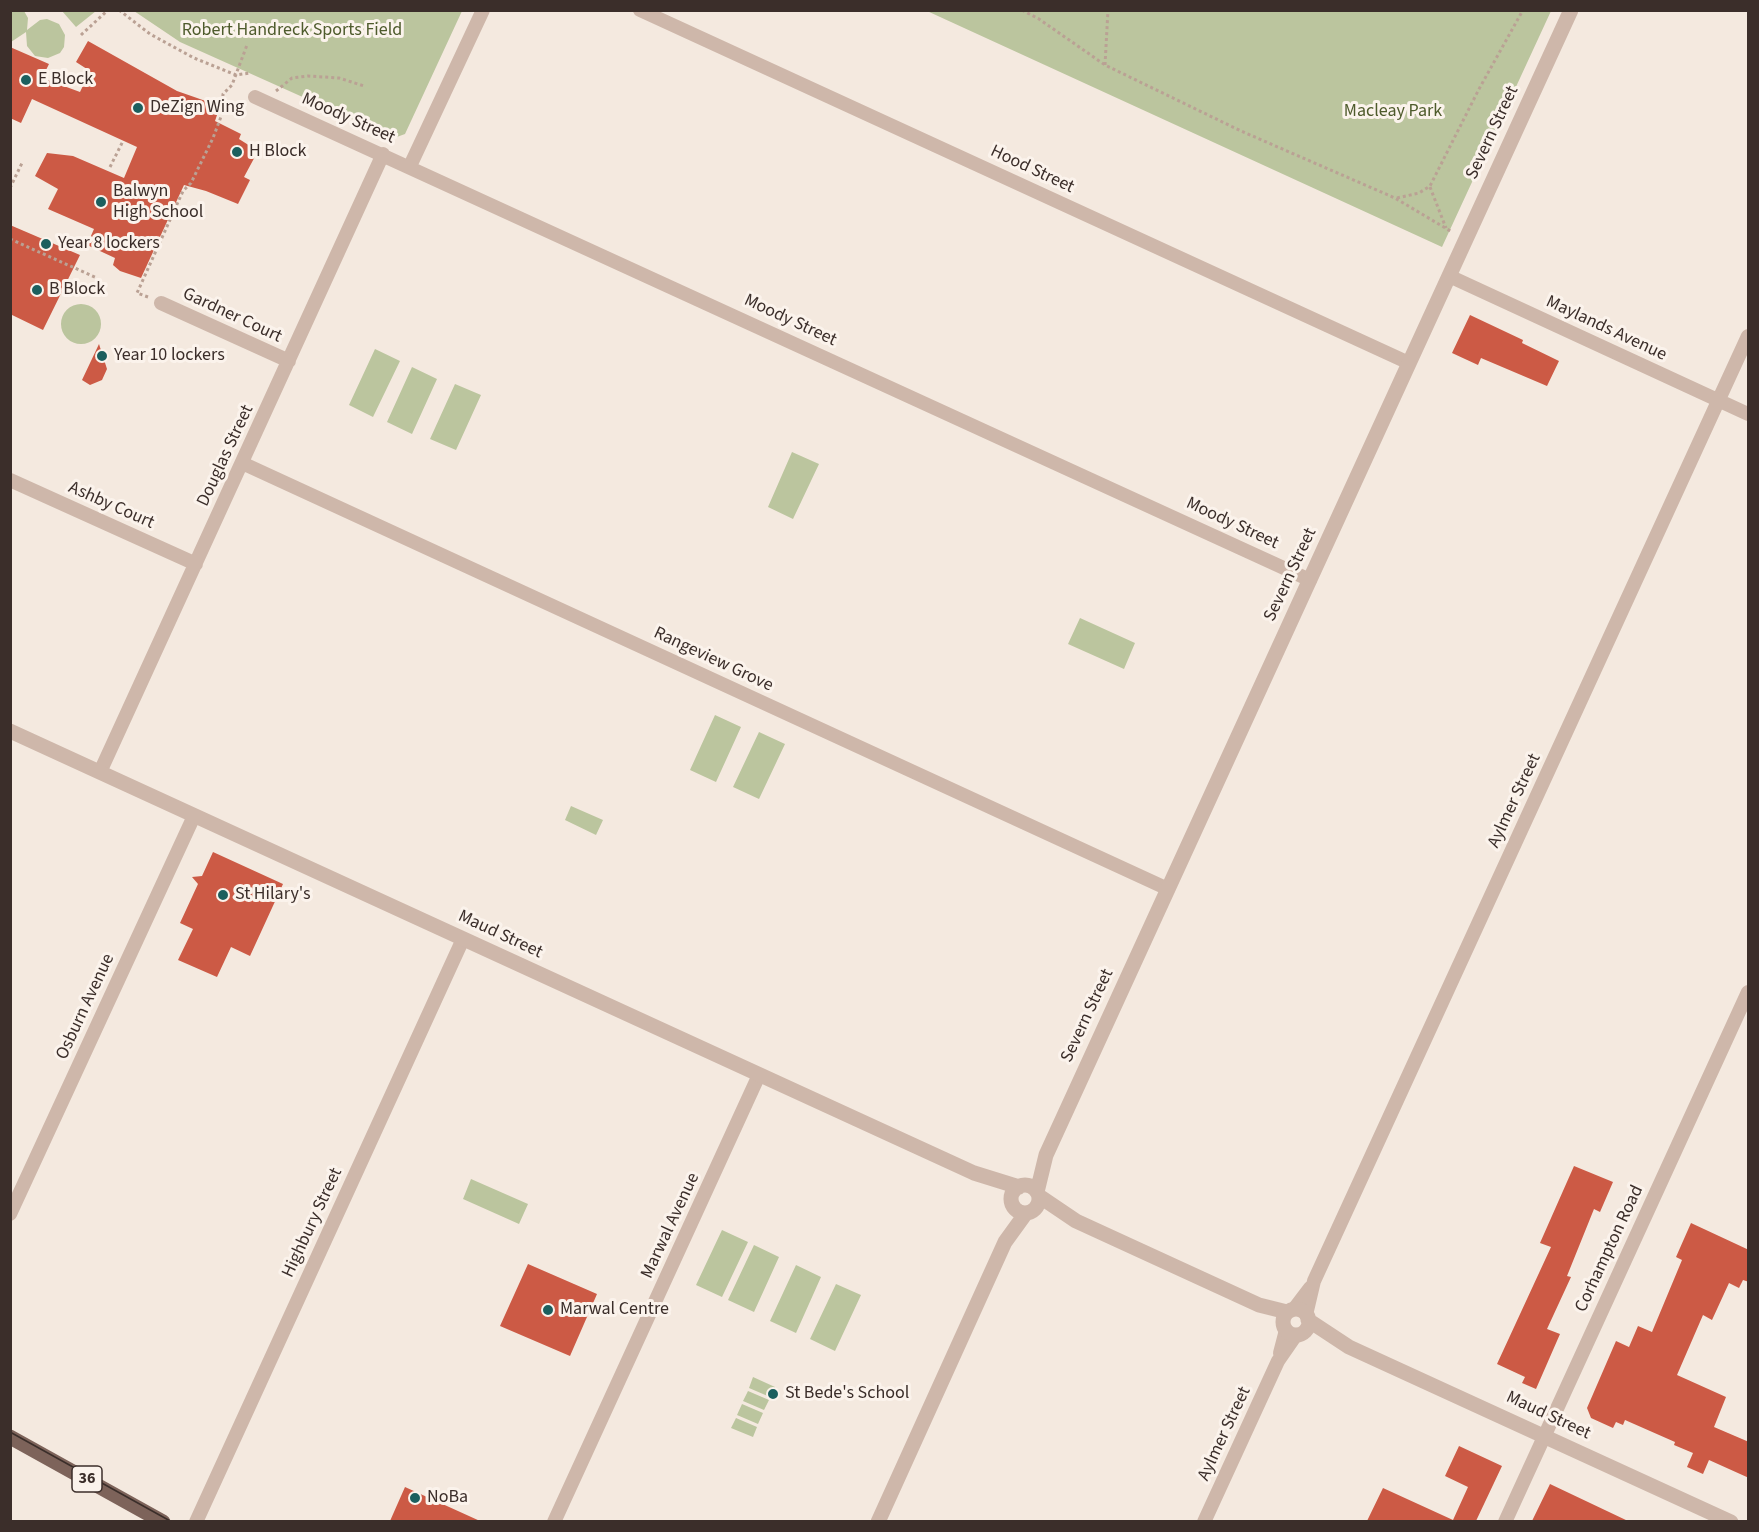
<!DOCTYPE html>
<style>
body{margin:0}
#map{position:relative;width:1759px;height:1532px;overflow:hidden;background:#f4e9df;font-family:"Source Sans 3",sans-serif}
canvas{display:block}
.frame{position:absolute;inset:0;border:12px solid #3b2e2a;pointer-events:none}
</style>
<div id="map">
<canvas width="1759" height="1532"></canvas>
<div class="frame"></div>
</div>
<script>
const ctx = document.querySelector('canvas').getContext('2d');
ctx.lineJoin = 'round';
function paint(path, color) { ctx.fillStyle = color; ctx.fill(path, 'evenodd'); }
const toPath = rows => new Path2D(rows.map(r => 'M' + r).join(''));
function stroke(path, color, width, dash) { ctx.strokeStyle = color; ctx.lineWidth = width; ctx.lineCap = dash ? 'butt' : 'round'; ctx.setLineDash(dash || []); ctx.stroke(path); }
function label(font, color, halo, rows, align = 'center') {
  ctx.font = font + ' "Source Sans 3",sans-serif'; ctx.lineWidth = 6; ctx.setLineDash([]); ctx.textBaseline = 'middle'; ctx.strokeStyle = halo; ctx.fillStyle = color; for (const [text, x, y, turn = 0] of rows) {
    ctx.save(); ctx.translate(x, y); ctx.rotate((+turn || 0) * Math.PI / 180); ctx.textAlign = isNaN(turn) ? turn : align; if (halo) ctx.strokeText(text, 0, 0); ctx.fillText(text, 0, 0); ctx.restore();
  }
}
const green = toPath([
 [11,10,24,11,28,18,27,30,40,20,47,19,59,24,65,35,64,47,60,53,48,58,35,56,27,46,26,32,11,42],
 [62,11,96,11,76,27],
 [134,11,462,11,405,134,394,138,180,42],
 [927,11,1551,11,1442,247],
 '61 324a20 20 0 1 1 40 0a20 20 0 1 1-40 0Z',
 [375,349,400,361,373,417,349,405],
 [412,367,437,379,412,434,387,422],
 [455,384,481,395,456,450,430,439],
 [792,452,819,464,793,519,768,507],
 [1080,618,1135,643,1124,669,1068,644],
 [715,715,741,727,716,782,690,770],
 [759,732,785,744,759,799,733,787],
 [571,806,603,820,596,835,565,820],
 [471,1179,528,1204,519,1224,463,1199],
 [722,1230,748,1242,722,1297,696,1285],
 [754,1245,779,1257,754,1312,728,1300],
 [796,1265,821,1277,796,1333,770,1321],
 [836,1284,861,1295,835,1351,810,1339],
 [753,1377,775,1387,770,1397,749,1388],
 [748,1391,769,1400,764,1410,743,1401],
 [742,1404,763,1413,758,1424,737,1415],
 [736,1418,757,1427,753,1437,731,1428]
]);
const building = toPath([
 [88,41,177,91,220,106,215,121,241,134,239,139,258,151,244,177,250,180,238,204,206,191,184,185,141,278,120,271,113,265,115,258,87,245,94,229,48,209,58,189,35,176,47,153,73,156,124,178,137,147,32,99,21,123,10,118,10,47,49,64,42,78,80,92,90,71,76,62],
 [10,225,80,255,43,330,10,314],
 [1470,315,1523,340,1522,343,1559,361,1547,386,1481,358,1478,365,1452,353],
 [99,344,107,369,102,380,90,385,82,380],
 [213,852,283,884,250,956,231,947,217,977,178,960,193,929,180,923,198,884,192,877,202,876],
 [1574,1166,1613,1182,1600,1212,1594,1209,1567,1276,1571,1277,1547,1329,1560,1334,1536,1389,1522,1383,1525,1377,1497,1364,1551,1247,1540,1243],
 [1691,1223,1749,1250,1749,1282,1743,1280,1739,1288,1729,1283,1712,1320,1703,1315,1677,1375,1726,1397,1714,1427,1749,1442,1749,1478,1709,1460,1703,1474,1687,1467,1693,1453,1674,1445,1675,1442,1625,1420,1623,1425,1616,1422,1613,1428,1591,1418,1587,1408,1616,1341,1629,1347,1638,1326,1652,1332,1682,1260,1676,1257],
 [528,1264,597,1294,570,1356,500,1326],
 [1459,1446,1502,1466,1476,1521,1367,1521,1383,1488,1453,1520,1468,1487,1445,1476],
 [1550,1484,1628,1521,1532,1521],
 [405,1487,480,1521,390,1521]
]);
const path = toPath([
 [119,10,150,34,194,58,236,75,250,73],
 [1022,10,1039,19,1105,65,1241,131,1395,198,1452,232],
 [81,35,108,10],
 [1105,65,1108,10],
 [276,91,292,78,308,76,339,78,364,86],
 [110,167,123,141],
 [1430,187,1446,228],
 [10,188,22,163],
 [1397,198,1419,193,1430,186,1479,89,1523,10],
 [10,239,97,278],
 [148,297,137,293,183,191,191,183,213,138,222,114,223,94,232,85,247,45]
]);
const minor = toPath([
 [640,10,1409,363],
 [255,97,1310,580],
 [410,166,483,10],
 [1449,276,1748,414],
 [161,303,289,361],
 [242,463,1168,889],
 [10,480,196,564],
 [100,772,383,154],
 [10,1214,194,816],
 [1294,1309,1310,1288],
 [1306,1315,1314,1281,1748,336],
 [1280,1353,1286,1330],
 [196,1522,463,939],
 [554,1522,759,1075],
 [1204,1522,1278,1361,1296,1335],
 [1505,1522,1748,992]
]);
const tertiary = toPath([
 [10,731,974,1173,1019,1187],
 '1011 1199a14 14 0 1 1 28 0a14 14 0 1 1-28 0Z',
 [1037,1192,1046,1155,1571,10],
 [1039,1196,1076,1221,1259,1305,1287,1312],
 '1283 1322a13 13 0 1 1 26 0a13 13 0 1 1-26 0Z',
 [1308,1320,1349,1347,1731,1522],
 [878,1522,1005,1242,1026,1213]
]);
const primary = toPath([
 [10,1437,163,1522]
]);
const tram = toPath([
 [10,1432,172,1522]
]);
const markers = [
 [26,80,6,"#1c5f5e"],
 [138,108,6,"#1c5f5e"],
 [237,152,6,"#1c5f5e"],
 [101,202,6,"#1c5f5e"],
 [46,244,6,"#1c5f5e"],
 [37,290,6,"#1c5f5e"],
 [102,356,6,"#1c5f5e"],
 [223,895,6,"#1c5f5e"],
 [548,1310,6,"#1c5f5e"],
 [773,1394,6,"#1c5f5e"],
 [415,1498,6,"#1c5f5e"]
];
const shields = [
 [87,1479,30]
];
const shieldNames = [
 ["36",87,1479]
];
const parkNames = [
 ["Robert Handreck Sports Field",292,31],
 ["Macleay Park",1393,112]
];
const poiNames = [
 ["E Block",38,80],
 ["DeZign Wing",150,108],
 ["H Block",249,152],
 ["Balwyn",113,192],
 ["High School",113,213],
 ["Year 8 lockers",58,244],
 ["B Block",49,290],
 ["Year 10 lockers",114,356],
 ["St Hilary's",235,895],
 ["Marwal Centre",560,1310],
 ["St Bede's School",785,1394],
 ["NoBa",427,1498]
];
const streetNames = [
 ["Moody Street",348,119,24],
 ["Severn Street",1493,133,-65],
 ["Hood Street",1032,170,25],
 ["Gardner Court",232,316,25],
 ["Moody Street",790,321,25],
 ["Maylands Avenue",1606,329,25],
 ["Douglas Street",226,456,-65],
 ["Ashby Court",111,506,24],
 ["Moody Street",1232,524,25],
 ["Severn Street",1291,575,-65],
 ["Rangeview Grove",713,660,25],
 ["Aylmer Street",1515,801,-65],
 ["Maud Street",500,935,25],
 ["Osburn Avenue",86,1007,-65],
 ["Severn Street",1088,1016,-65],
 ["Highbury Street",313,1223,-65],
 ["Marwal Avenue",671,1226,-65],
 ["Corhampton Road",1610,1249,-65],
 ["Maud Street",1548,1416,25],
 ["Aylmer Street",1225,1434,-65]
];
paint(green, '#bbc59e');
paint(building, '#cc5a45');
stroke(path, '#baa194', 3, [3, 3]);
stroke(minor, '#ceb7aa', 14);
stroke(tertiary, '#ceb7aa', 15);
stroke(primary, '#7d635a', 15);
stroke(tram, '#3b2e2a', 1.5);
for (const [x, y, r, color] of markers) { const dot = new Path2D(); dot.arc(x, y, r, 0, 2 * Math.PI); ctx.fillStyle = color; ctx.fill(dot); stroke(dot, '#fbf3ec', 2); }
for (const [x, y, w] of shields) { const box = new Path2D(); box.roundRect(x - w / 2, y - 13, w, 26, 4.5); ctx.fillStyle = '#fbf3ec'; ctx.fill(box); stroke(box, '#3b2e2a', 1.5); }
label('bold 16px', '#3b2e2a', null, shieldNames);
label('18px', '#4e5b2c', '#fbf3ec', parkNames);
label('18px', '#3b2e2a', '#fbf3ec', poiNames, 'left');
label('18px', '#3b2e2a', '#fbf3ec', streetNames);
</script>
